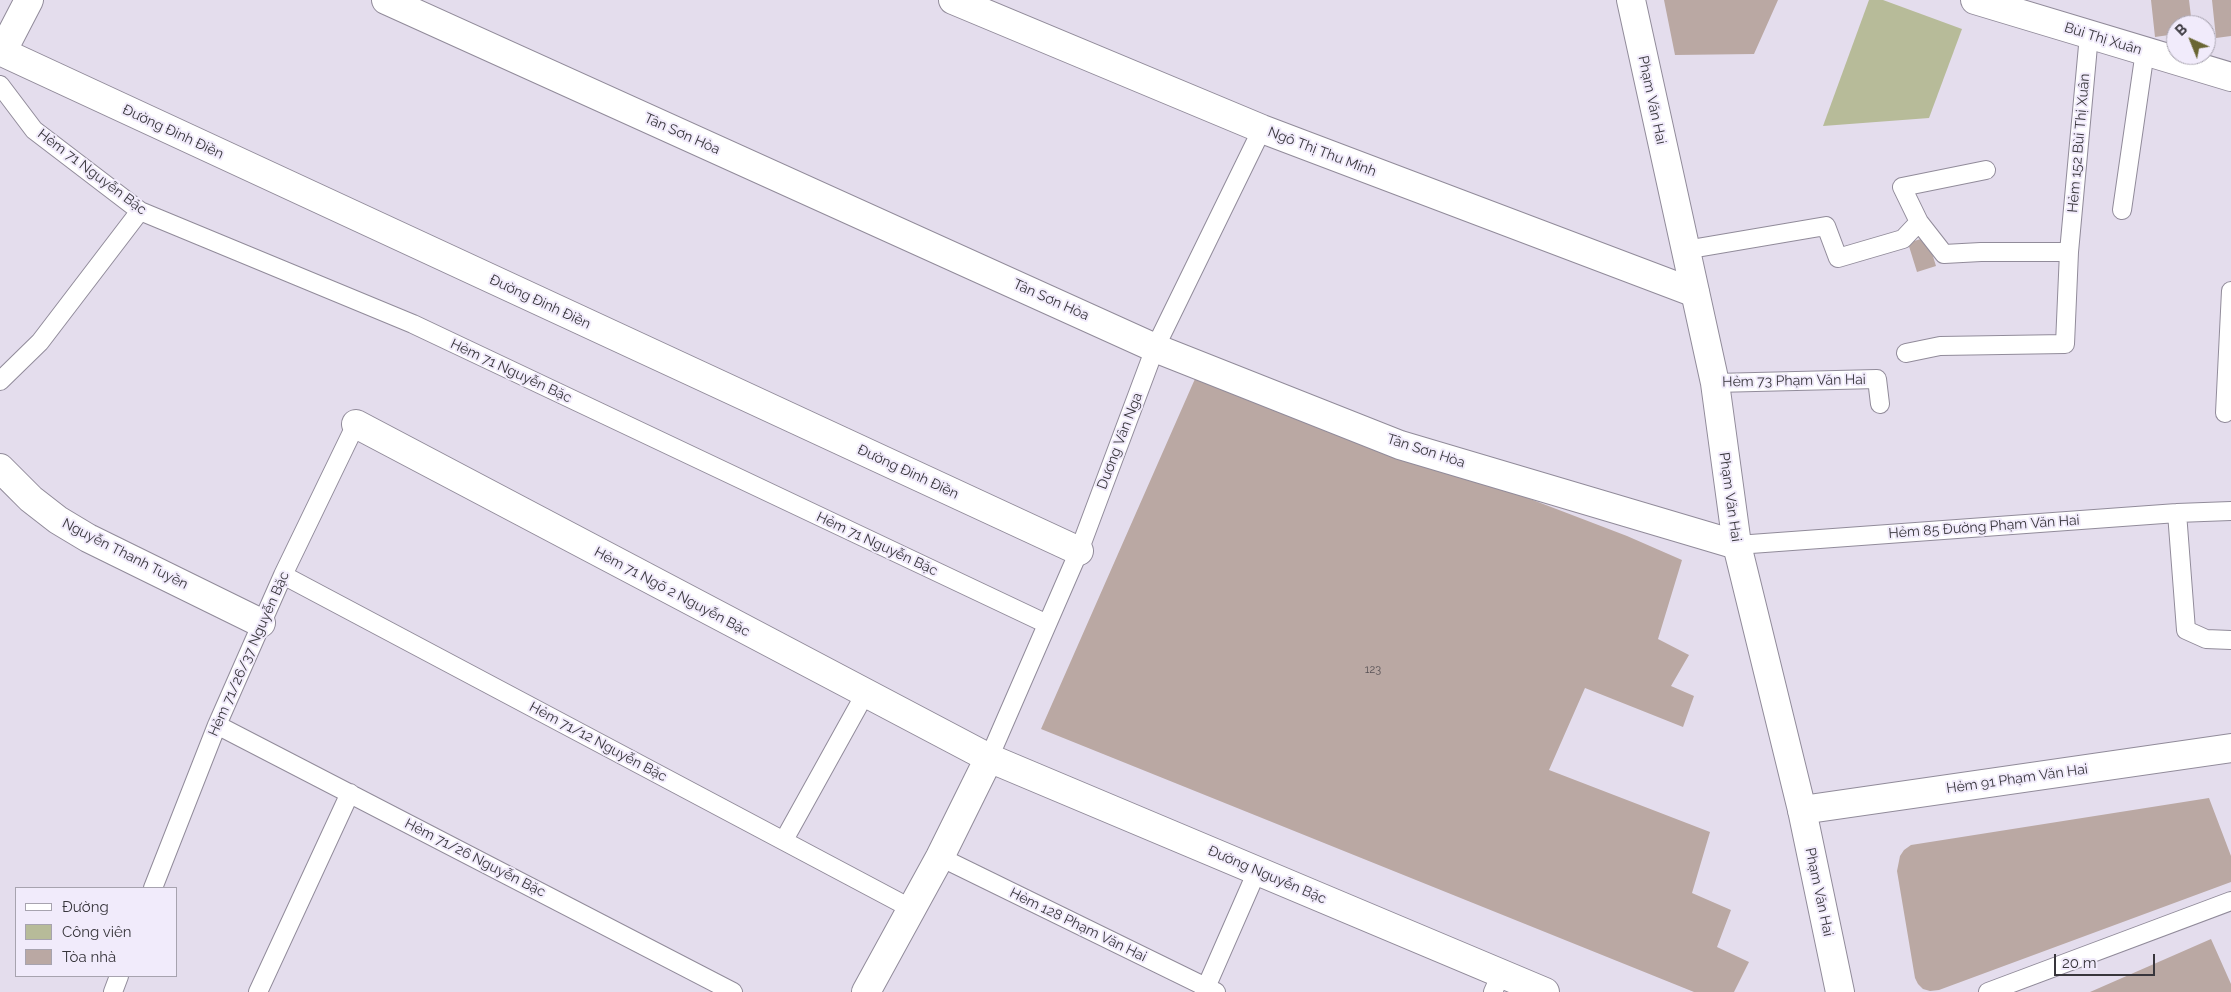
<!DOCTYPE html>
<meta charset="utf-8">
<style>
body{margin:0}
#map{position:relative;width:2231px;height:992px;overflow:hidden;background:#e4dded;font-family:Raleway,sans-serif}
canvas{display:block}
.legend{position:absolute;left:15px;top:887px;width:162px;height:90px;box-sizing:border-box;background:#f1ebfb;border:1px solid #a7a3af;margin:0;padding:6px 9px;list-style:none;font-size:15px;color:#38363c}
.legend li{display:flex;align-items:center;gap:10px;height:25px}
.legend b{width:25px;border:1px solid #a7a3af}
.north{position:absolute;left:2166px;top:15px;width:50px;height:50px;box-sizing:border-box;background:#f1ebfb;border:1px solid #a7a3af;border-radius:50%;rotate:316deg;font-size:14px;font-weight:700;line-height:20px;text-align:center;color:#38363c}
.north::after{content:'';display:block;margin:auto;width:18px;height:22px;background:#6a6633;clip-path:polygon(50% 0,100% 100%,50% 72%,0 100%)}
.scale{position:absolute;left:2054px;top:954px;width:101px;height:22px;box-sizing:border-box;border:2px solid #38363c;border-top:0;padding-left:6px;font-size:15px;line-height:18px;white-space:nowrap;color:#38363c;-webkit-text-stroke:4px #f1ebfb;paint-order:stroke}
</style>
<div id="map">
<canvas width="2231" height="992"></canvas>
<ul class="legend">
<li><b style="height:6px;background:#fff"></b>Đường</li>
<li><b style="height:14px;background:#b7bb99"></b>Công viên</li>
<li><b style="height:14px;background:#baa8a3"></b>Tòa nhà</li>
</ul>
<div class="north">B</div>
<div class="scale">20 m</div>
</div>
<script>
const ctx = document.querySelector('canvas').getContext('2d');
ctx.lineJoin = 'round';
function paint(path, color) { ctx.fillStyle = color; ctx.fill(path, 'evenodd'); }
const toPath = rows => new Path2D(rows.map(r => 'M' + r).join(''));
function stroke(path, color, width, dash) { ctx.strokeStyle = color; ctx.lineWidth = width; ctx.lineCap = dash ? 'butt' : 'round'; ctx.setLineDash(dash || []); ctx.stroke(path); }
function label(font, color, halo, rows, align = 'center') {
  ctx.font = font + ' Raleway,sans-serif'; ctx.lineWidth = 4; ctx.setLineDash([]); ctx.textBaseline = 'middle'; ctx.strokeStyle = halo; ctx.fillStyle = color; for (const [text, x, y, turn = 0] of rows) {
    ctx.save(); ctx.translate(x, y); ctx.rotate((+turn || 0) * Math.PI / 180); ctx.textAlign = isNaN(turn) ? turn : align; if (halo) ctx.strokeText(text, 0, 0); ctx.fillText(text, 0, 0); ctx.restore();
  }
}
const green = toPath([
 [1869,0,1883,0,1962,29,1929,118,1823,126]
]);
const building = toPath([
 [1664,0,1778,0,1754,54,1675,55],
 [2151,0,2189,0,2192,25,2176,25,2176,34,2155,37],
 [2212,0,2231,0,2231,36,2216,38],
 [1927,237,1936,266,1917,272,1908,243],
 [1198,372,1627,536,1682,560,1658,639,1689,655,1671,686,1694,696,1683,727,1585,688,1549,770,1710,832,1692,893,1731,910,1717,947,1749,962,1734,992,1694,992,1041,729],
 [2209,798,2231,856,2231,882,1939,990,1930,991,1923,989,1918,984,1915,978,1897,871,1900,856,1904,850,1911,845],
 [2211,939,2231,984,2231,992,2090,992]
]);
const lane = toPath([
 [0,85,34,130,140,211,413,324,1047,624],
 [2122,210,2145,51],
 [1919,222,1944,254,1981,252,2069,252,2089,35],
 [1685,250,1826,226,1838,258,1903,239,1919,222,1902,187,1986,170],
 [1906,353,1940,346,2065,344,2069,252],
 [0,381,40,342,140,211],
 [1715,383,1877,379,1880,404],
 [2225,413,2231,291],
 [2177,513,2186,630,2206,639,2231,640],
 [1737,545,2177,513,2231,511],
 [283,575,912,909],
 [217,725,733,992],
 [989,758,1079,551,1155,348,1262,129],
 [784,840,865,694],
 [940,857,1216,992],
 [153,888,217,725,283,575,356,424],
 [113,992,119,976],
 [258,992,350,793],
 [1204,992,1257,871],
 [1493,992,1501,974],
 [1988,992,2231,901]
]);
const street = toPath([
 [29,0,2,52,1079,551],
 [386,0,1155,348,1400,445,1737,545],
 [953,0,1262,129,1695,293],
 [1975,0,2231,77],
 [356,424,989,758,1545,992],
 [0,468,31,499,58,520,88,538,261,623],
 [1802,810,2231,748],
 [866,992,940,857,989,758]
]);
const secondary = toPath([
 [1631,0,1715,383,1737,545,1802,810,1840,992]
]);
const numberNames = [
 ["123",1373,670]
];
const streetNames = [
 ["Bùi Thị Xuân",2103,39,17],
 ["Phạm Văn Hai",1652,100,78],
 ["Đường Đinh Điền",173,132,25],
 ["Tân Sơn Hòa",682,134,24],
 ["Hẻm 152 Bùi Thị Xuân",2079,143,-85],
 ["Ngô Thị Thu Minh",1322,152,21],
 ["Hẻm 71 Nguyễn Bặc",92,172,37],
 ["Tân Sơn Hòa",1051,300,24],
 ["Đường Đinh Điền",540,302,25],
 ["Hẻm 71 Nguyễn Bặc",511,371,25],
 ["Hẻm 73 Phạm Văn Hai",1794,381,-1],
 ["Dương Vân Nga",1120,441,-69],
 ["Tân Sơn Hòa",1426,451,18],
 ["Đường Đinh Điền",908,472,25],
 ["Phạm Văn Hai",1730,497,82],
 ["Hẻm 85 Đường Phạm Văn Hai",1984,527,-4],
 ["Hẻm 71 Nguyễn Bặc",877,544,25],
 ["Nguyễn Thanh Tuyền",125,554,27],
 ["Hẻm 71 Ngõ 2 Nguyễn Bặc",672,592,28],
 ["Hẻm 71/26/37 Nguyễn Bặc",249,654,-66],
 ["Hẻm 71/12 Nguyễn Bặc",598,742,28],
 ["Hẻm 91 Phạm Văn Hai",2017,779,-8],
 ["Hẻm 71/26 Nguyễn Bặc",475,858,27],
 ["Đường Nguyễn Bặc",1267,875,23],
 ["Phạm Văn Hai",1819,892,78],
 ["Hẻm 128 Phạm Văn Hai",1078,925,26]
];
paint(green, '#b7bb99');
paint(building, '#baa8a3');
stroke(lane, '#918b9a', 20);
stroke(street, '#918b9a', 30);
stroke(secondary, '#918b9a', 30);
stroke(lane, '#fff', 18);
stroke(street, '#fff', 28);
stroke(secondary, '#fff', 28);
label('11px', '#585256', null, numberNames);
label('14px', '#38363c', '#f1ebfb', streetNames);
</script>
